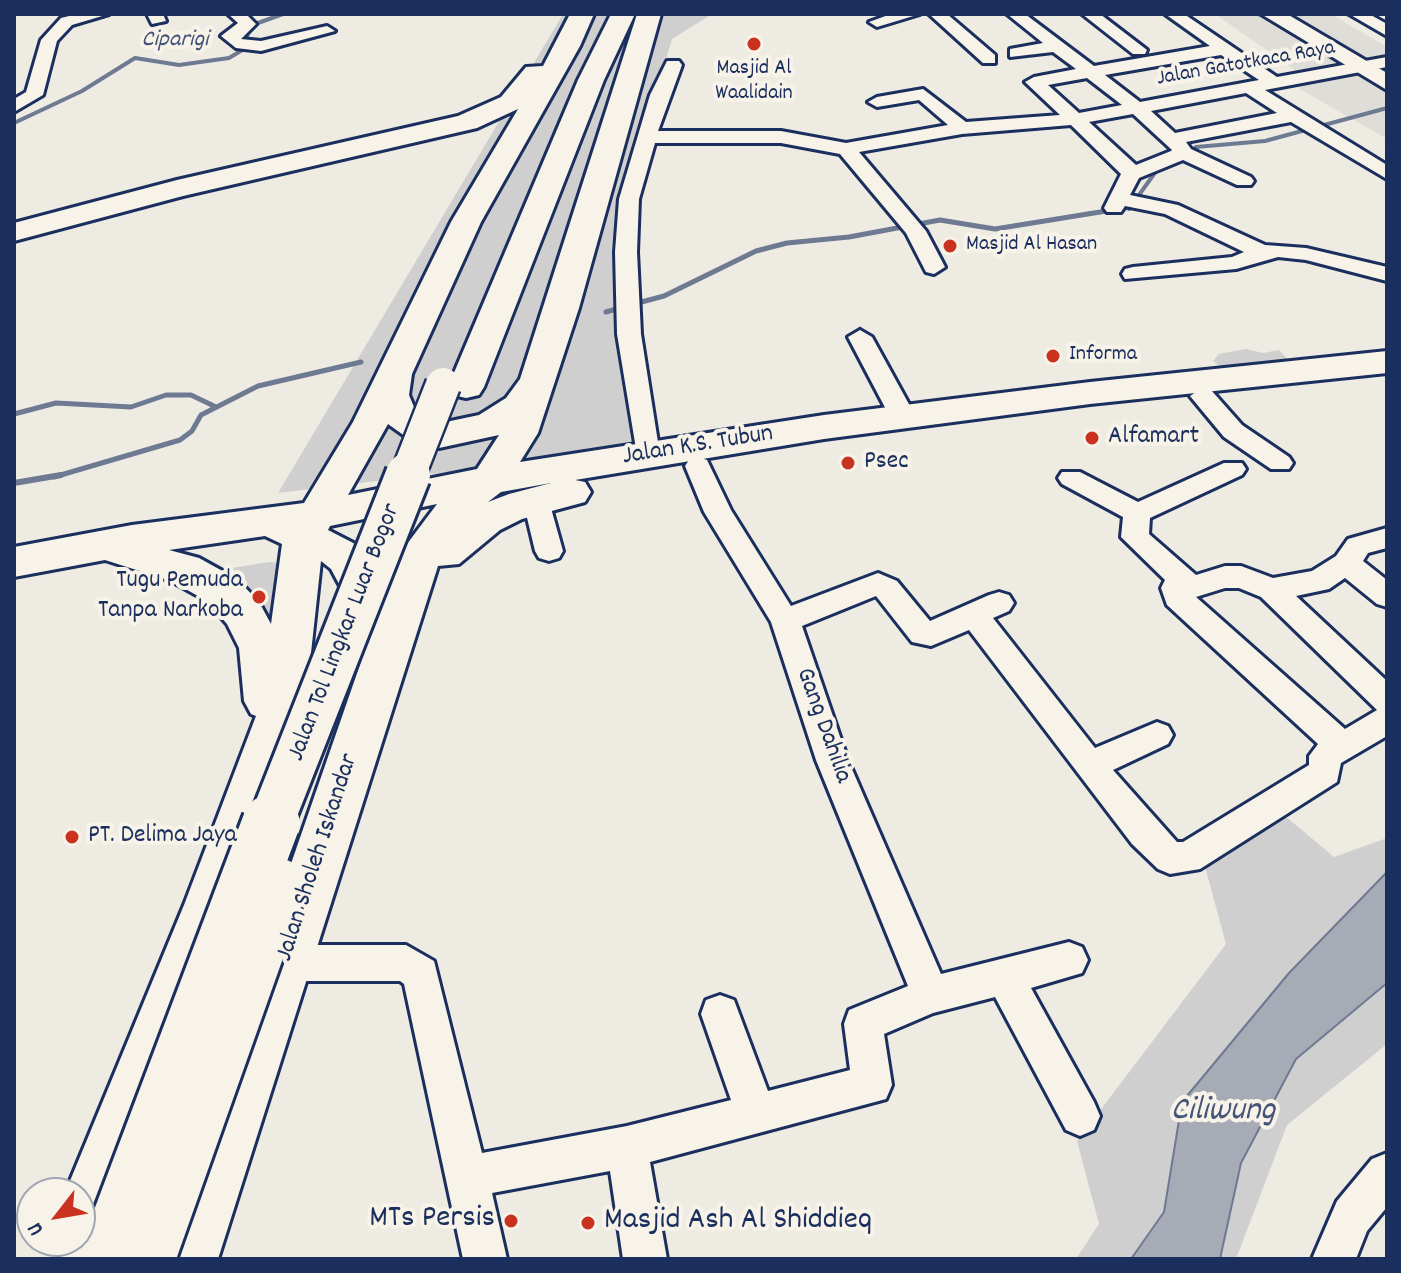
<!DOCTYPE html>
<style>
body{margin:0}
#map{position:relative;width:1401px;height:1273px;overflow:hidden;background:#eeebe2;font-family:Dekko,sans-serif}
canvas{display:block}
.frame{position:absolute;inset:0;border:16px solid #1b2f5e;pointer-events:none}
.north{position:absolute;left:16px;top:1177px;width:80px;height:80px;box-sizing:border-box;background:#f7f3e8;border:2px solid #9fa5b1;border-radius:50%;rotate:239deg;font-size:22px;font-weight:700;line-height:32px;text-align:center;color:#1b2f5e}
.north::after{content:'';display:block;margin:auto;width:28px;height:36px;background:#c8321e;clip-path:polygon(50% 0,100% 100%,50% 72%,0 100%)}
</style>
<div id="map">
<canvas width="1401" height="1273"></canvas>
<div class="frame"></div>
<div class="north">U</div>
</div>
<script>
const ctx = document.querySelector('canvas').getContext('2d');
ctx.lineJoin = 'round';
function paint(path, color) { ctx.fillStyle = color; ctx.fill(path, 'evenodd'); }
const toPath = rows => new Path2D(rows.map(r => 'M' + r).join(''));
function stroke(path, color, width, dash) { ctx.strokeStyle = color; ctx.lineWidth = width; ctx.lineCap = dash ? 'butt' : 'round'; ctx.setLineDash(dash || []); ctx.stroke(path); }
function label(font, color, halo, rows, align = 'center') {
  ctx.font = font + ' Dekko,sans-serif'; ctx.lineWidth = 8; ctx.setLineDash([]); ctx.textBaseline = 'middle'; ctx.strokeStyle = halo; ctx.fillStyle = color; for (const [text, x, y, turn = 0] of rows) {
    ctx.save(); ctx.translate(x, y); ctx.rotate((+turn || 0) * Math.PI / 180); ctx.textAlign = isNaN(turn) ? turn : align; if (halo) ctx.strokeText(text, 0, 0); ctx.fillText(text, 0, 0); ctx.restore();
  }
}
const built = toPath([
 [1215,14,1331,14,1387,47,1387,139,1298,88,1309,80]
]);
const green = toPath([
 [563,14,712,14,672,39,624,199,638,449,278,493],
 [1246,349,1263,353,1279,350,1288,360,1251,370,1228,372,1213,361,1219,354],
 [269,562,281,563,272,645,207,572],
 [1285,816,1334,857,1387,838,1387,1044,1287,1125,1236,1259,1076,1259,1099,1224,1077,1141,1226,944,1200,848,1231,817]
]);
const water = toPath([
 [1387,872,1387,983,1296,1059,1241,1163,1220,1259,1131,1259,1164,1212,1182,1102,1289,973,1387,872]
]);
const streamFar2 = toPath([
 [14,123,82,91,135,58,179,65,229,58,244,49,248,33,258,23,283,14],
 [1190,153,1196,147,1265,141,1387,108],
 [1129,209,1159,167]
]);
const streamFar1 = toPath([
 [634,304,664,296,756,251,787,243,849,237,940,220,995,229,1131,207],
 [606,312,623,307],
 [14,414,56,403,131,407,166,395,191,395,216,407],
 [54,477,180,440,192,431,201,415,258,386,361,362]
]);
const stream = toPath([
 [14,483,61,475]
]);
const minor = toPath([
 [77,14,109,14,72,25,57,41,43,95,14,112,14,99,26,92,41,40,61,18,77,14],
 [147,14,163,14,166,21,152,24,147,14],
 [228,14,246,14,256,24,241,39,261,41,327,26,335,31,261,51,236,48,221,36,238,23,228,14],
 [891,14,920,14,877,27,869,22,891,14],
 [929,14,947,14,995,55,995,63,983,63,929,14],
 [1007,14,1025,14,1094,66,1210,46,1165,14,1184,14,1277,77,1387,57,1387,67,1265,90,1387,165,1387,179,1291,122,1186,142,1191,149,1251,177,1254,181,1251,185,1237,185,1183,160,1139,178,1130,195,1178,205,1265,245,1306,248,1387,267,1387,281,1306,260,1278,257,1236,269,1125,279,1122,274,1125,269,1133,267,1232,257,1244,252,1165,214,1125,206,1121,212,1107,212,1104,208,1121,174,1071,125,962,134,859,152,926,231,945,267,934,274,926,272,906,233,840,154,781,143,655,143,639,199,637,252,641,334,660,455,656,461,638,461,617,334,615,252,619,199,650,95,667,61,679,61,682,65,658,131,781,131,846,143,948,125,919,100,877,107,868,102,877,97,923,89,966,122,1060,115,1025,82,1034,77,1076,69,1053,52,1010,57,1010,49,1043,43,1007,14],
 [1221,55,1259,80,1140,102,1105,75,1221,55],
 [1087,78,1122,105,1079,113,1048,85,1087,78],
 [1246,93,1277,113,1175,133,1151,111,1246,93],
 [1133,114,1172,150,1171,151,1136,165,1089,122,1133,114],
 [1082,14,1100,14,1147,50,1145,54,1133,54,1082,14],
 [1349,14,1369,14,1387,24,1387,36,1349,14],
 [860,330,872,337,916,417,912,423,903,425,894,423,890,417,848,337,860,330],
 [1202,388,1211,390,1242,425,1289,457,1293,463,1289,469,1271,469,1224,437,1190,396,1202,388],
 [698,457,707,460,731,510,791,606,878,573,897,581,930,621,989,595,999,592,1009,595,1014,603,1009,611,993,618,1095,748,1157,722,1168,726,1173,735,1168,744,1113,770,1177,842,1183,842,1309,765,1309,756,1318,744,1167,605,1161,588,1165,580,1121,537,1123,517,1062,484,1058,478,1062,472,1080,472,1138,502,1224,463,1242,463,1246,469,1242,475,1150,518,1149,534,1196,575,1225,566,1241,566,1273,578,1312,571,1336,556,1348,539,1387,528,1387,548,1368,553,1363,561,1387,580,1387,607,1377,604,1345,578,1329,589,1296,596,1387,681,1387,736,1341,763,1337,782,1200,869,1170,874,1158,869,1132,844,969,630,931,646,912,642,876,596,802,626,848,760,941,974,1069,942,1082,947,1088,960,1082,973,1031,988,1094,1102,1100,1116,1094,1130,1080,1136,1066,1130,995,997,933,1013,884,1034,892,1085,886,1099,650,1162,667,1259,623,1259,610,1171,492,1193,507,1259,463,1259,404,984,400,981,285,981,272,976,266,963,272,950,285,945,406,945,434,961,482,1153,627,1126,731,1100,701,1014,706,1000,720,995,734,1000,768,1091,850,1070,844,1024,849,1010,908,986,816,760,771,622,704,512,685,466,689,460,698,457],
 [1225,588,1239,588,1261,597,1377,710,1345,729,1196,597,1225,588],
 [536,492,546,494,549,501,563,551,559,558,549,561,539,558,535,551,523,501,526,494,536,492],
 [1387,1153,1387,1207,1367,1231,1356,1259,1312,1259,1337,1201,1372,1159,1387,1153]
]);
const major = toPath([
 [1261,14,1287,14,1387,73,1387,90,1261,14]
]);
const highway = toPath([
 [570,14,594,14,580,46,481,222,412,374,409,395,414,407,441,423,479,415,506,398,520,379,637,14,661,14,579,308,538,433,520,462,824,415,1090,382,1387,351,1387,373,1090,404,824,439,575,480,585,482,591,492,585,502,522,519,500,530,459,564,438,566,218,1259,154,1259,372,630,362,627,331,569,321,561,305,708,236,905,102,1257,61,1259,51,1241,80,1241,80,1193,65,1193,184,905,256,716,251,714,244,701,239,648,227,624,207,601,171,581,105,560,14,577,14,547,132,525,304,503,353,422,451,222,518,109,477,128,183,196,14,241,14,223,177,180,458,116,501,97,526,67,543,66,570,14],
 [388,424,409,439,439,448,499,435,477,469,348,495,388,424],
 [551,483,509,494,488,502,501,492,551,483],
 [437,504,407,544,387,588,361,547,328,530,330,526,437,504],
 [265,536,282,544,271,624,259,602,237,579,199,558,169,550,265,536],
 [611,14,635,14,604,80,484,387,479,395,466,398,453,395,448,387,578,80,611,14]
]);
const highwayBridgeFar2 = toPath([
 [407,477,443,385]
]);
const highwayBridgeFar1 = toPath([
 [270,825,408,475]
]);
const highwayBridge = toPath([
 [106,1259,271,823],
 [146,1259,278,887]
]);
const markers = [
 [754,44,8,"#c8321e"],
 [950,246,8,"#c8321e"],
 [1053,356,8,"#c8321e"],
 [1092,438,8,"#c8321e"],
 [848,463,8,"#c8321e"],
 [259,597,8,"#c8321e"],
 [72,837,8,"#c8321e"],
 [511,1221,8,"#c8321e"],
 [588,1223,8,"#c8321e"]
];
const farStreetnames = [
 ["Jalan Gatotkaca Raya",1246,65,-10]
];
const farPoinames = [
 ["Masjid Al",754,70,"center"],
 ["Waalidain",754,95,"center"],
 ["Masjid Al Hasan",966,246],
 ["Informa",1069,356]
];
const farWaternames = [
 ["Ciparigi",175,42]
];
const poiNames = [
 ["Alfamart",1108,438],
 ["Psec",864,463],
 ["Tugu Pemuda",243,582,"right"],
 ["Tanpa Narkoba",243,612,"right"],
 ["PT. Delima Jaya",88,837]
];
const streetNames = [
 ["Jalan K.S. Tubun",698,447,-9],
 ["Jalan Tol Lingkar Luar Bogor",346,633,-69],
 ["Gang Dahilia",822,726,70],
 ["Jalan Sholeh Iskandar",319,858,-72]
];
const nearPoinames = [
 ["MTs Persis",495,1221],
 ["Masjid Ash Al Shiddieq",604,1223,"left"]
];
const nearWaternames = [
 ["Ciliwung",1223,1113]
];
paint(built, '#deddd8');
paint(green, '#cfcfcf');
paint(water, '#a6abb5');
stroke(water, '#6e7992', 2);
stroke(streamFar2, '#6e7992', 4);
stroke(streamFar1, '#6e7992', 5);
stroke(stream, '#6e7992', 6);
stroke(minor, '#1b2f5e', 6);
stroke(major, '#1b2f5e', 6);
stroke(highway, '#1b2f5e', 6);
paint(minor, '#f7f3e8');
paint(major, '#f7f3e8');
paint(highway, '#f7f3e8');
stroke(highwayBridgeFar2, '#1b2f5e', 39, []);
stroke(highwayBridgeFar1, '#1b2f5e', 50, []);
stroke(highwayBridge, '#1b2f5e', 63, []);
stroke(highwayBridgeFar2, '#f7f3e8', 34);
stroke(highwayBridgeFar1, '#f7f3e8', 44);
stroke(highwayBridge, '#f7f3e8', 57);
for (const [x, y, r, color] of markers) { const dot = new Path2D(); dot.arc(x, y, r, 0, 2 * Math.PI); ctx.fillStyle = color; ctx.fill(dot); stroke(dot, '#f7f3e8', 3); }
label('22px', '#1b2f5e', '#f7f3e8', farStreetnames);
label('22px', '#1b2f5e', '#f7f3e8', farPoinames, 'left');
label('italic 24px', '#455478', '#f7f3e8', farWaternames);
label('26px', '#1b2f5e', '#f7f3e8', poiNames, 'left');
label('26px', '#1b2f5e', '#f7f3e8', streetNames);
label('32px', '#1b2f5e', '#f7f3e8', nearPoinames, 'right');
label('italic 34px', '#455478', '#f7f3e8', nearWaternames);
</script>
